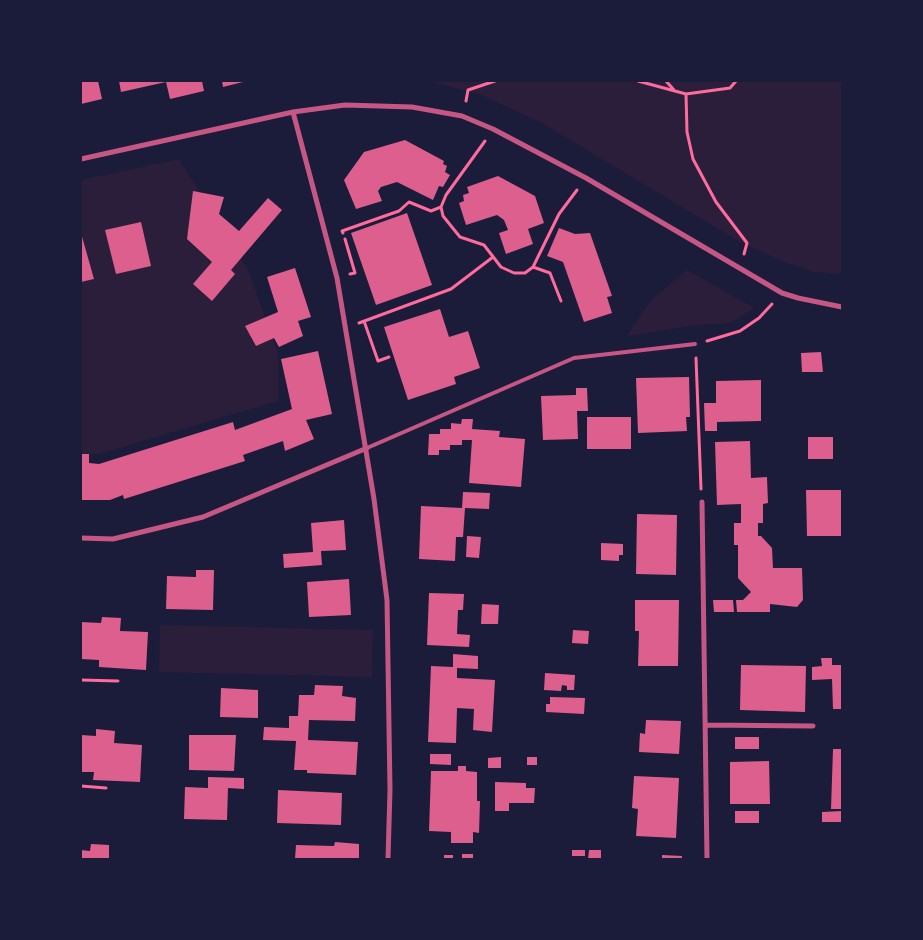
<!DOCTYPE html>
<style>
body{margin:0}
#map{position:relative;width:923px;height:940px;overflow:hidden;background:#1b1b3a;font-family:"Titillium Web",sans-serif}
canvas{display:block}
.frame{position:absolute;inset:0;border:82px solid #1b1b3a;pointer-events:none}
</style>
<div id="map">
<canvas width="923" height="940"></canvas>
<div class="frame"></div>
</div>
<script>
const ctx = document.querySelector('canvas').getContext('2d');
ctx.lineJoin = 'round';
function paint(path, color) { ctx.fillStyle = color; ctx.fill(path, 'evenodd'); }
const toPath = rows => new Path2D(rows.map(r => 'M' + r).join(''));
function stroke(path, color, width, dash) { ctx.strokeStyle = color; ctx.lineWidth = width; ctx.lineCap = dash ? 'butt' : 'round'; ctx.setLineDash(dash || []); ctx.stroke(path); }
const green = toPath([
 [429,81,842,81,842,274,814,272,784,262,738,241,542,123,479,94],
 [179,159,249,272,278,354,278,401,99,454,81,454,81,180],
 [687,270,754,308,731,323,690,326,627,336,651,300],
 [160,625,373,630,372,677,159,672]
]);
const building = toPath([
 [81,81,98,81,102,99,81,104],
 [119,81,202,81,204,91,170,99,166,82,121,92],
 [222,81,243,81,243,82,223,87],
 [405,140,444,161,443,164,447,166,445,172,450,175,443,187,439,186,433,200,397,182,381,187,378,191,382,201,356,209,344,180,364,152],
 [498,176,535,196,544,223,528,229,533,244,506,254,499,233,508,230,504,220,497,215,466,225,459,203,464,201,463,195,469,193,467,187],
 [193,191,224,197,219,214,239,231,268,198,282,210,231,270,235,274,212,301,193,284,212,262,187,239],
 [407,213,432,285,376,305,351,233],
 [141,222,151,266,116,274,105,230],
 [559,228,575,234,590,233,612,296,607,297,612,313,584,322,563,262,547,256],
 [81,233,94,279,81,282],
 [295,268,311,317,298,321,303,336,279,347,274,338,256,346,245,326,278,312,267,277],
 [440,309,449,337,468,331,480,368,454,377,456,384,408,400,384,327],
 [318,351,332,414,306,420,314,439,285,451,283,441,243,455,245,461,124,499,123,495,110,500,81,500,81,454,89,454,89,463,99,464,233,422,235,430,292,409,281,359],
 [821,352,823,372,802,372,801,353],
 [689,377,690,417,686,417,687,431,638,433,636,378],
 [761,380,761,421,717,422,717,431,705,431,704,403,716,403,716,381],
 [576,388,587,388,588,411,577,411,578,439,543,440,541,396,576,395],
 [587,417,631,417,631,449,587,449],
 [462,419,473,419,472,429,500,431,499,437,525,439,521,487,469,483,472,440,462,440,462,445,450,445,450,450,439,450,439,455,428,455,429,434,440,434,440,429,451,429,451,423,461,424],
 [808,437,833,437,833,459,808,459],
 [750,441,751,478,767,477,768,503,763,504,763,523,758,523,758,536,761,536,772,548,773,568,802,568,803,600,797,607,770,604,770,612,737,612,736,600,743,600,751,592,738,578,738,545,734,545,734,523,741,523,741,504,717,505,715,442],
 [806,490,842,490,842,536,807,536],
 [463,492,490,493,489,509,465,508,463,537,456,537,455,561,419,559,421,506,462,508],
 [637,514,677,515,676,575,636,574],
 [344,520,346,550,321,551,322,565,284,568,283,554,313,552,311,523],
 [467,536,481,537,479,558,466,557],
 [601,543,623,544,623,555,619,555,619,561,601,560],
 [196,570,214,570,213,610,166,609,167,576,196,577],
 [349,579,351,615,309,617,307,582],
 [429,593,464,594,463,610,458,610,457,634,470,635,469,647,427,645],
 [635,600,679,600,678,666,638,666,639,631,635,631],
 [713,600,733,600,734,612,714,612],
 [482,604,499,605,498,624,481,624],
 [102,617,121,618,120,631,148,632,146,670,99,667,99,660,81,659,81,622,101,623],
 [573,630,589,631,588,644,572,643],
 [453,654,478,656,478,669,457,668,457,678,495,680,492,732,473,730,474,709,457,708,456,743,428,742,431,666,453,667],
 [821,658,832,658,832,665,842,665,842,709,833,709,832,679,812,680,812,667,822,666],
 [741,665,806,666,805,712,740,710],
 [545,673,575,675,574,690,567,690,567,686,562,685,561,691,544,690],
 [315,685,343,686,342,696,356,698,355,721,309,720,308,740,358,742,356,775,307,773,307,770,294,770,296,741,263,740,264,727,289,728,289,716,298,716,299,695,314,695],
 [221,688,258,690,258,718,220,717],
 [550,697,585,698,584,714,546,712,546,704,550,704],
 [646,720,681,721,679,754,639,752,640,733,645,734],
 [96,729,115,731,114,743,142,745,140,782,93,780,94,772,81,772,81,735,96,736],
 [189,735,236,735,234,771,189,770],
 [735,737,759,737,759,749,735,749],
 [833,749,842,749,842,809,831,809],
 [430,754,451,754,451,765,430,764],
 [501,757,501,768,488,768,488,758],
 [527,757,537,757,537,765,527,765],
 [769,761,770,804,730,804,730,762],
 [458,766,466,766,466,771,477,772,477,801,480,801,479,833,473,832,473,843,451,843,451,832,429,831,431,771,458,771],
 [634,776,679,778,676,838,636,836,638,809,632,808],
 [208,777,244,778,244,789,228,788,227,820,184,819,185,787,208,788],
 [495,782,526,783,526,788,535,788,534,803,509,803,509,811,495,811],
 [278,790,342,793,341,825,277,823],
 [735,811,759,811,759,823,735,823],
 [842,811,842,822,822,822,822,812],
 [335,842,359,844,359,859,295,859,296,845,334,846],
 [91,844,109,845,109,859,81,859,81,850,90,851],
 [572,850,585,850,585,856,572,856],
 [589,850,601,850,601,859,588,859],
 [462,854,473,854,473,859,462,859],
 [444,855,453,855,453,859,444,859],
 [662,855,682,856,682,859,662,859]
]);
const path = toPath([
 [638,81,686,94,730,88,736,81],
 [666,81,674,90],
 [686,94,687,132,693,159,716,202,747,243,744,254],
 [466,101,468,90,495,81],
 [485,141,446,195,441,207,443,216,460,237,484,245,501,267,514,273,525,273,533,267,559,214,577,190],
 [343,233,342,231,399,211,409,202,431,211,441,207],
 [345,239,355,273,350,274],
 [533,267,550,273,561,301],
 [364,321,378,361,389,357],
 [359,323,451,289,493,257],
 [707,341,740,331,759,318,772,304],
 [696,358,701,489],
 [81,680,118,681],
 [81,786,106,788]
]);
const service = toPath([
 [367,448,574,358,695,344]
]);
const minor = toPath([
 [293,112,337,278,374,499,387,600,390,790,388,859],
 [81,159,293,112,345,105,412,107,462,116,493,129,586,178,782,293,798,298,842,307],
 [702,502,707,859],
 [81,538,113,539,203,517,367,448],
 [706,725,813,726]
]);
paint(green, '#2a1e3b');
paint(building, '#dd5f8e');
stroke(path, '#ff6b9d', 3);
stroke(service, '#c65784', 4);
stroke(minor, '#c65784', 5);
</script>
